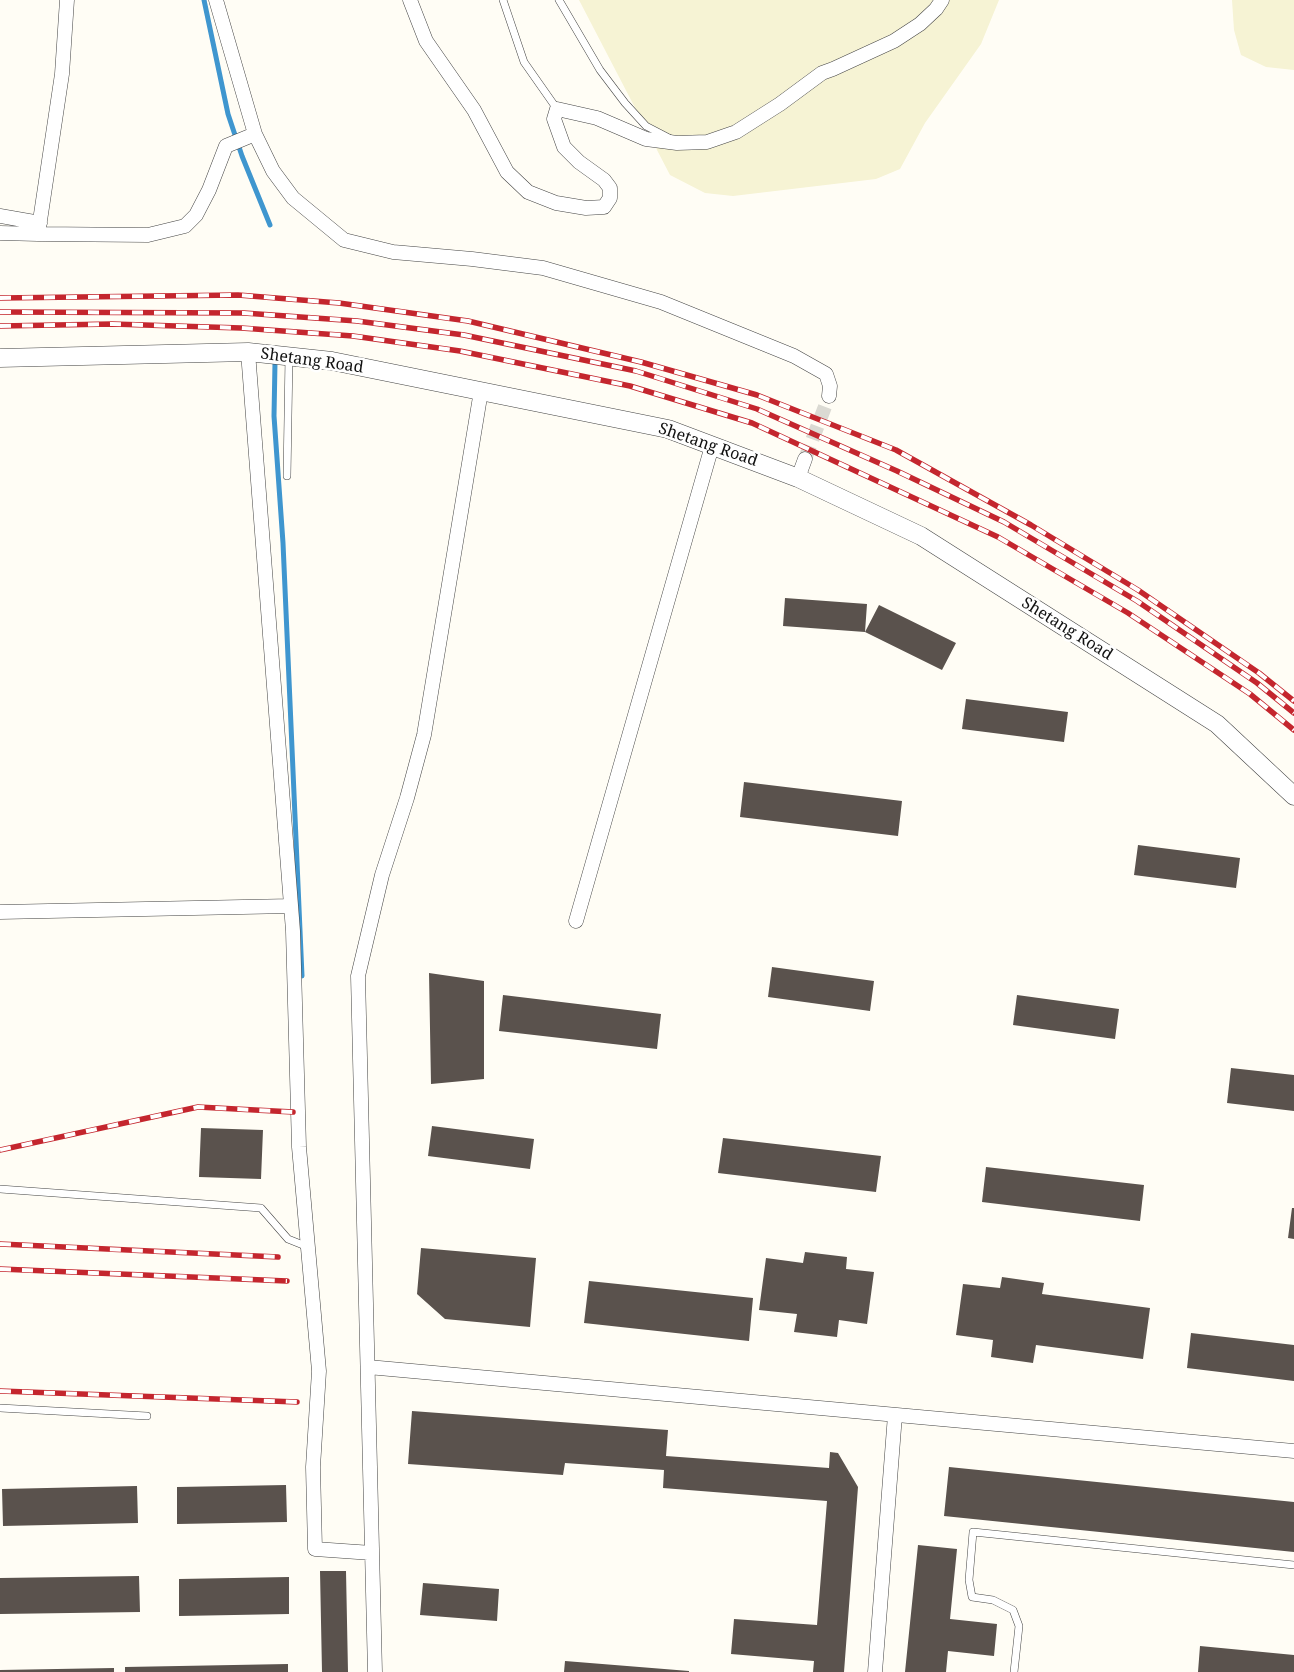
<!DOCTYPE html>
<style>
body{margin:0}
canvas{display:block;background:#fffdf5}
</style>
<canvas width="1294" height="1672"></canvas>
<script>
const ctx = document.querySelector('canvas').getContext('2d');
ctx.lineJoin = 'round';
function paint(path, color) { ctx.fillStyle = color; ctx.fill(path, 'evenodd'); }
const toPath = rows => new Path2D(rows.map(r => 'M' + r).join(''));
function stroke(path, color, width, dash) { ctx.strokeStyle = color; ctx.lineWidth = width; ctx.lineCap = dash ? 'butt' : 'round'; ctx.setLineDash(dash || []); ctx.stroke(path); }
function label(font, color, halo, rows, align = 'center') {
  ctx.font = font + ' "Noto Serif",serif'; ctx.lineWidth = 5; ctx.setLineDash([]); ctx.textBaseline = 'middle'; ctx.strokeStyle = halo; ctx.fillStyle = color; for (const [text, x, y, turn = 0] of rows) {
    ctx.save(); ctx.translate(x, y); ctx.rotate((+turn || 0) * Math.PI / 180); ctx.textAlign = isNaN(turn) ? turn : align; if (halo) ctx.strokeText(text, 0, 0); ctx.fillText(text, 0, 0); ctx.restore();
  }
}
const farmland = toPath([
 [579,0,999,0,981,44,925,123,900,169,876,179,733,196,705,193,670,175],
 [1232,0,1294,0,1294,70,1266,67,1241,55,1234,30]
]);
const stream = toPath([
 [204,0,228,114,242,156,270,225],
 [275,363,274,416,283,543,302,976]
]);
const building = toPath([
 [785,598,867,604,865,632,783,626],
 [879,605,956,643,942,670,865,632],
 [966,699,1068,712,1064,742,962,729],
 [744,782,902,801,898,836,740,817],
 [1138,845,1240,858,1236,888,1134,875],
 [772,967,874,981,870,1011,768,997],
 [429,973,484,981,484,1079,431,1084],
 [503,995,661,1014,657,1049,499,1031],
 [1017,995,1119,1009,1115,1039,1013,1025],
 [1231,1068,1294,1075,1294,1111,1227,1103],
 [432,1126,534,1139,530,1169,428,1156],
 [201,1128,263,1130,261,1179,199,1177],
 [723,1138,881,1156,876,1192,718,1173],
 [986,1167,1144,1185,1140,1221,982,1202],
 [1292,1208,1294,1208,1294,1239,1288,1238],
 [421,1248,536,1258,530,1327,445,1319,417,1294],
 [805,1252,847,1257,846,1269,874,1272,867,1324,839,1320,837,1337,794,1332,797,1314,759,1310,766,1258,803,1263],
 [1002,1277,1044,1283,1042,1294,1150,1308,1143,1359,1036,1345,1033,1363,991,1357,993,1340,956,1335,963,1284,1000,1288],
 [589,1281,753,1298,749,1341,584,1323],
 [1191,1333,1294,1345,1294,1381,1187,1368],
 [412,1411,668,1430,666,1456,829,1468,830,1452,838,1453,858,1487,844,1672,813,1672,814,1661,731,1654,734,1619,817,1625,827,1501,663,1488,664,1470,565,1463,563,1475,408,1464],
 [949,1467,1294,1502,1294,1552,944,1516],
 [286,1485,287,1522,177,1524,177,1487],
 [137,1486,138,1523,3,1526,2,1489],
 [918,1545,957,1549,950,1619,997,1624,994,1656,948,1651,946,1672,905,1672],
 [320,1571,346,1571,348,1672,322,1672],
 [139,1576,140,1612,0,1614,0,1578],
 [289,1577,289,1614,179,1616,179,1579],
 [423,1583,499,1589,497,1621,420,1615],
 [1200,1646,1294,1655,1294,1672,1198,1672],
 [565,1661,689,1671,689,1672,564,1672],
 [288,1664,288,1672,125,1672,125,1667],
 [114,1668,114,1672,0,1672,0,1670]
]);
const minorTunnel = toPath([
 [805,459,829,396]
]);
const service = toPath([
 [503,0,524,62,557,109],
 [559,0,600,70,625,103,646,126,671,139],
 [287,476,289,357],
 [0,1189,261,1208,288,1239,308,1247],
 [0,1408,147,1416],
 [1014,1672,1019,1626,1013,1610,993,1600,972,1597,969,1580,973,1532,1294,1565]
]);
const minor = toPath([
 [67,0,62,74,38,234,148,235,185,226,196,215,209,190,226,146,255,134],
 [216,0,255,134,273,171,293,198,344,240,393,252,472,259,543,268,661,302,794,356,826,374,830,386,829,396],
 [410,0,426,41,474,110,507,172,528,192,556,203,586,208,604,207,610,198,610,188,604,180,579,162,564,147,554,119,557,109,597,118,646,139,677,143,707,142,736,132,780,104,822,73,833,69,894,41,920,24,936,9,942,0],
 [0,216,40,223],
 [0,233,38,234],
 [248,352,293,931,299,1147,319,1371,313,1467,315,1549,372,1553],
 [798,478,805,459],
 [0,912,291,906],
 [576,921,712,446],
 [368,1367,1294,1451],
 [375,1672,358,976,382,875,407,798,424,735,481,391],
 [875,1672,895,1415]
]);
const tertiary = toPath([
 [0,358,248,352,332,361,668,429,798,478,921,536,1217,724,1294,796]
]);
const rail = toPath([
 [0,298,238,295,339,303,468,321,641,362,757,395,896,450,1031,525,1138,590,1259,673,1294,701],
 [0,312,244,313,357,321,464,335,636,371,757,409,897,471,1004,522,1137,601,1257,683,1294,713],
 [0,326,112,324,241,328,353,336,460,351,630,386,752,423,998,537,1128,613,1250,694,1294,730],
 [0,1150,198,1107,293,1112],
 [0,1244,278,1257],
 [0,1269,287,1281],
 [0,1391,297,1402]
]);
const streetNames = [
 ["Shetang Road",312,361,8],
 ["Shetang Road",708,445,19],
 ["Shetang Road",1067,629,32]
];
paint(farmland, '#f6f3d4');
stroke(stream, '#3f96cf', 5);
paint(building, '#5a524d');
stroke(minorTunnel, '#dbdad3', 14, [14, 7]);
stroke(service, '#444', 8);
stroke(minor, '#444', 15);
stroke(tertiary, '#444', 19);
stroke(service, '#fff', 7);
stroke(minor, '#fff', 14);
stroke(tertiary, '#fff', 18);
stroke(rail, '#c4262e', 5.5);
stroke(rail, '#fff', 4, [11]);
label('16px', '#111', '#fff', streetNames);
</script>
